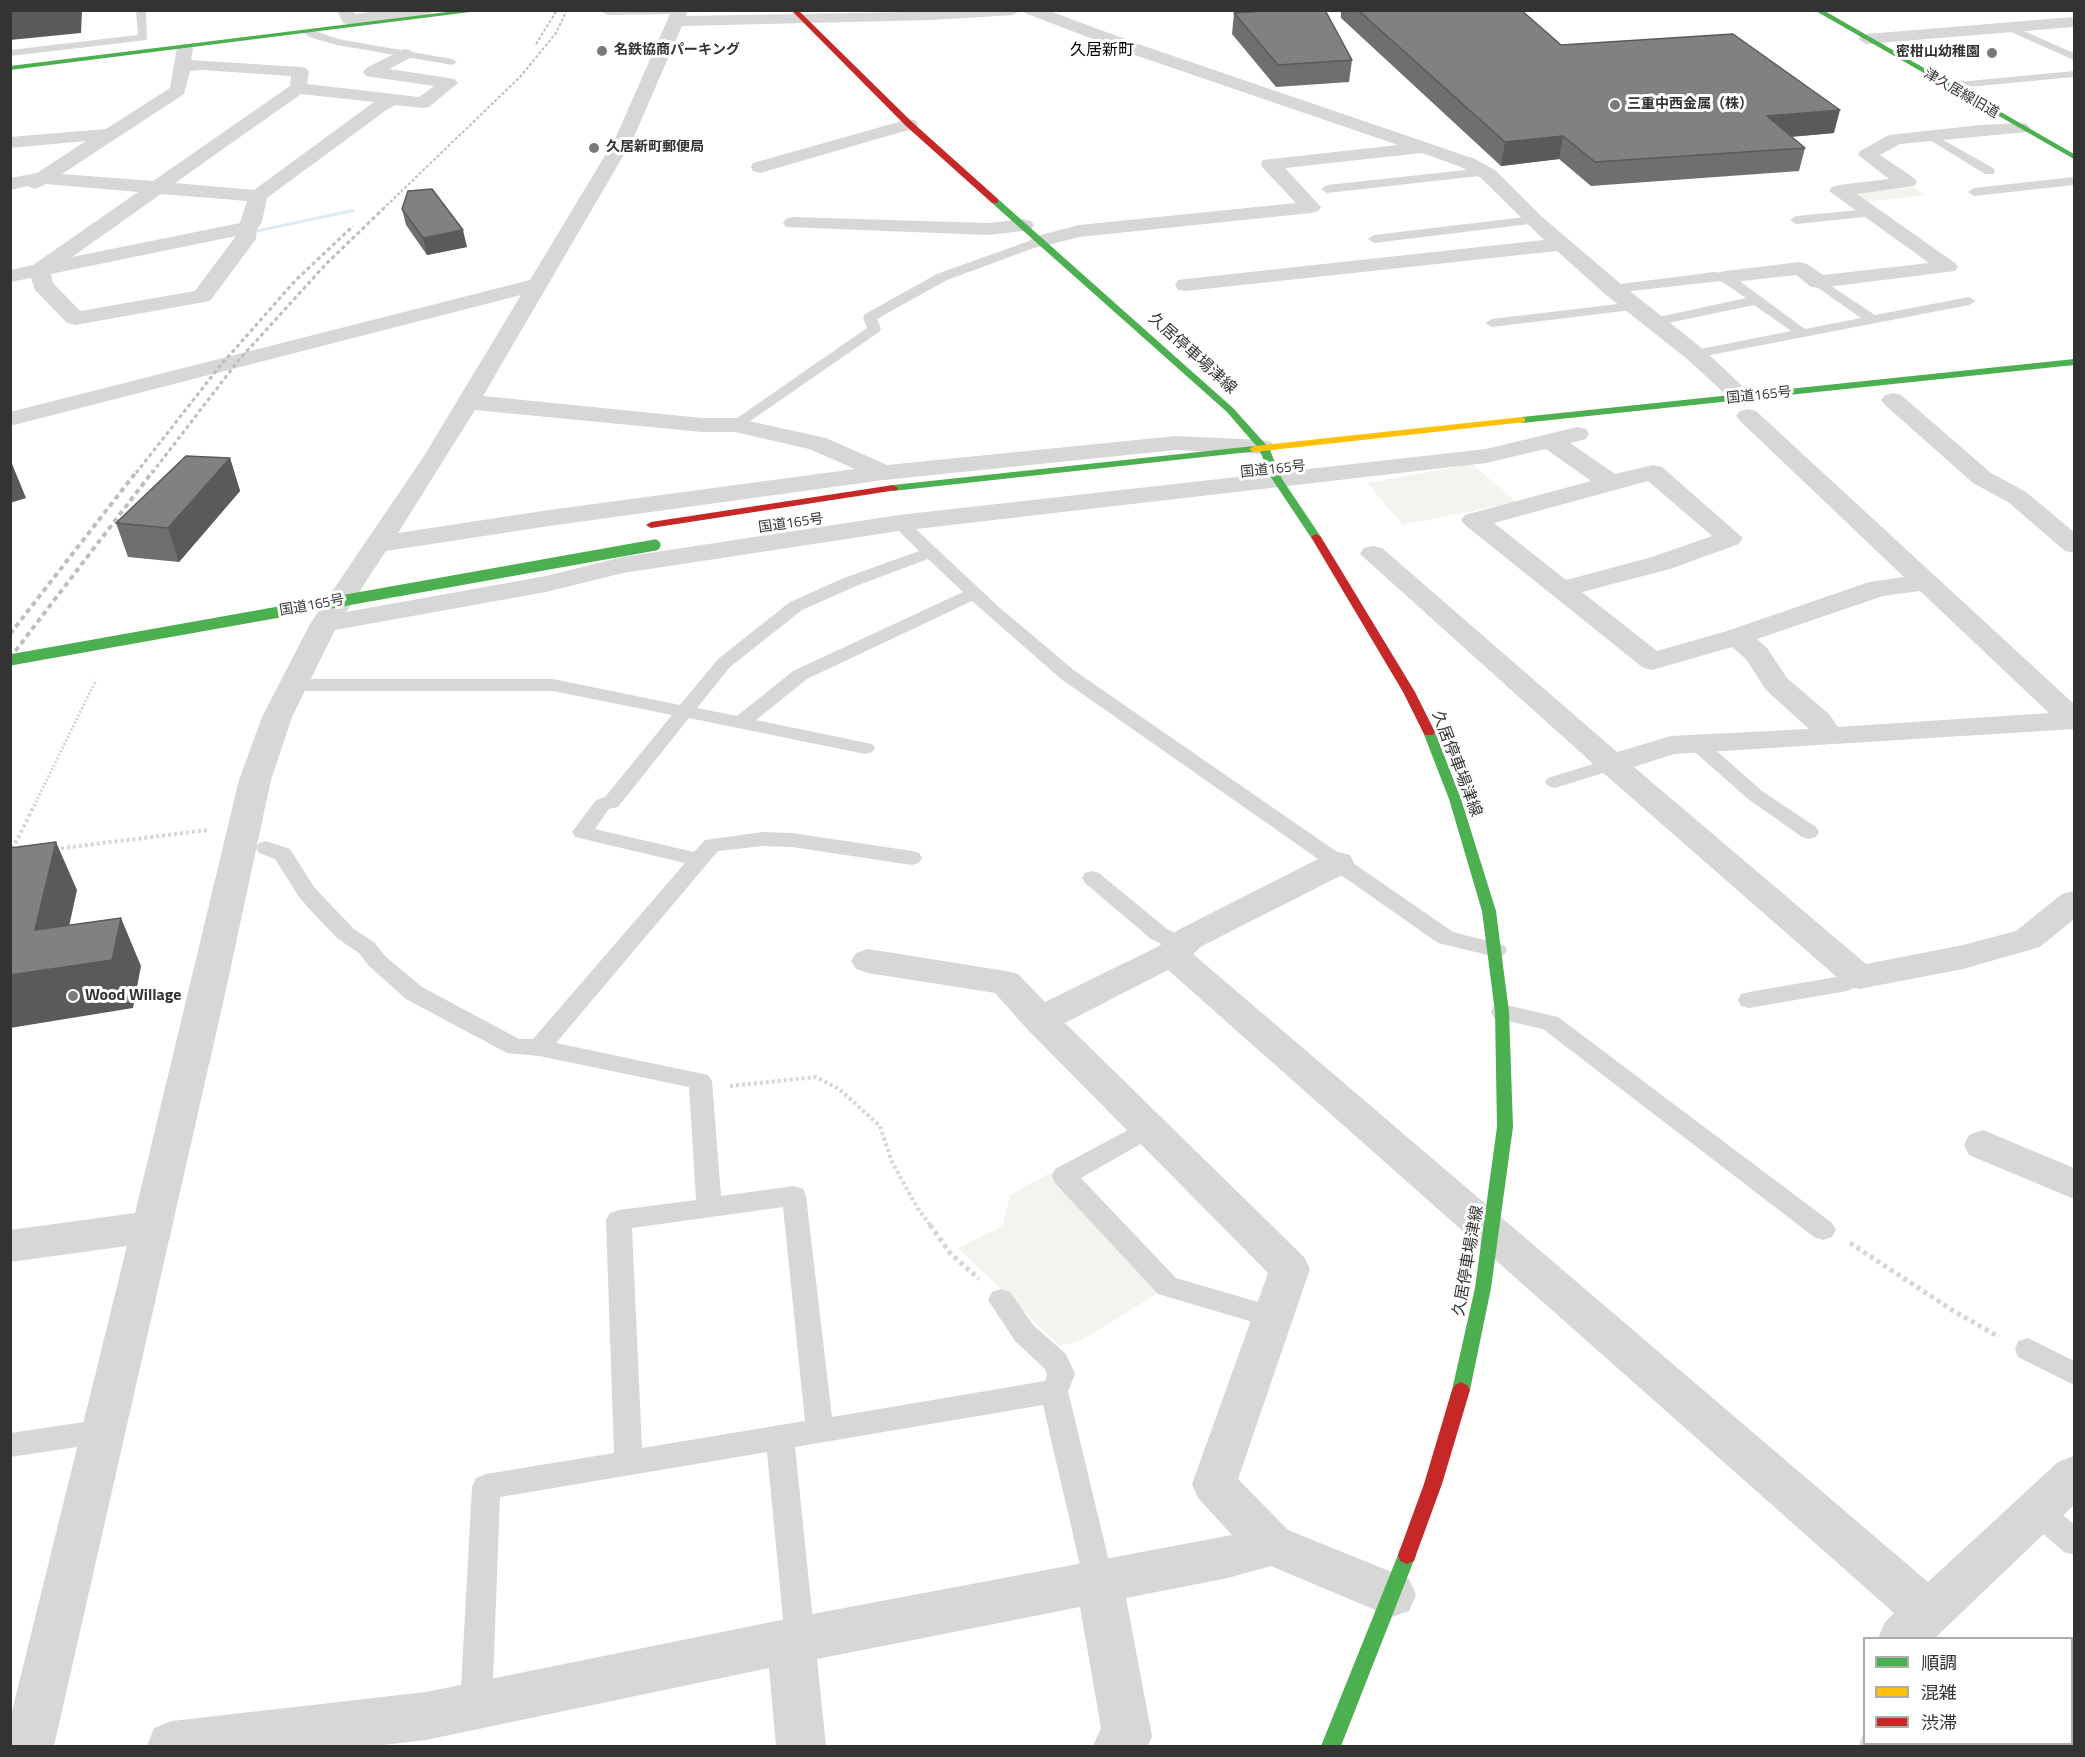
<!DOCTYPE html>
<meta charset="utf-8">
<style>
body{margin:0}
#map{position:relative;width:2085px;height:1757px;overflow:hidden;background:#fff;font-family:"Titillium Web","Noto Sans JP",sans-serif}
canvas{display:block}
.frame{position:absolute;inset:0;border:12px solid #333;pointer-events:none}
.legend{position:absolute;left:1863px;top:1637px;width:210px;height:108px;box-sizing:border-box;background:#fff;border:2px solid #adadad;margin:0;padding:8px 10px;list-style:none;font-size:18px;color:#333}
.legend li{display:flex;align-items:center;gap:12px;height:30px}
.legend b{width:30px;border:2px solid #adadad}
</style>
<div id="map">
<canvas width="2085" height="1757"></canvas>
<div class="frame"></div>
<ul class="legend">
<li><b style="height:8px;background:#4caf50"></b>順調</li>
<li><b style="height:8px;background:#ffc107"></b>混雑</li>
<li><b style="height:8px;background:#c62828"></b>渋滞</li>
</ul>
</div>
<script>
const ctx = document.querySelector('canvas').getContext('2d');
ctx.lineJoin = 'round';
function paint(path, color) { ctx.fillStyle = color; ctx.fill(path, 'evenodd'); }
const toPath = rows => new Path2D(rows.map(r => 'M' + r).join(''));
function stroke(path, color, width, dash) { ctx.strokeStyle = color; ctx.lineWidth = width; ctx.lineCap = dash ? 'butt' : 'round'; ctx.setLineDash(dash || []); ctx.stroke(path); }
function label(font, color, halo, rows, align = 'center') {
  ctx.font = font + ' "Titillium Web","Noto Sans JP",sans-serif'; ctx.lineWidth = 6; ctx.setLineDash([]); ctx.textBaseline = 'middle'; ctx.strokeStyle = halo; ctx.fillStyle = color; for (const [text, x, y, turn = 0] of rows) {
    ctx.save(); ctx.translate(x, y); ctx.rotate((+turn || 0) * Math.PI / 180); ctx.textAlign = isNaN(turn) ? turn : align; if (halo) ctx.strokeText(text, 0, 0); ctx.fillText(text, 0, 0); ctx.restore();
  }
}
const green = toPath([
 [1913,187,1926,195,1865,202,1859,197,1860,193],
 [1472,464,1516,502,1403,525,1367,483],
 [1052,1172,1159,1292,1082,1340,1060,1346,958,1248,1003,1226,1010,1195]
]);
const stream = toPath([
 [352,209,354,210,354,212,244,235,241,233,352,209]
]);
const pathFar2 = toPath([
 [34,806,96,680]
]);
const pathFar1 = toPath([
 [55,849,208,830],
 [10,854,35,804],
 [730,1086,816,1077,839,1089,880,1126,892,1162,918,1209,931,1226]
]);
const path = toPath([
 [930,1225,951,1254,979,1279],
 [1850,1243,1952,1310,1999,1337]
]);
const lane = toPath([
 [136,10,146,10,147,40,10,56,10,50,138,35,136,10],
 [2010,25,2074,53,2074,60,2006,30,2006,26,2010,25],
 [309,29,338,39,452,59,457,62,452,65,337,45,309,37,304,32,309,29],
 [2074,71,2074,77,1947,89,1941,86,1947,83,2074,71],
 [1929,132,1993,168,1995,171,1993,174,1985,174,1925,137,1925,133,1929,132],
 [1484,168,1488,169,1488,175,1327,193,1321,189,1327,185,1484,168],
 [2074,177,2074,185,1974,196,1968,192,1974,188,2074,177],
 [1870,209,1876,213,1874,216,1796,224,1790,220,1796,216,1870,209],
 [1534,216,1540,220,1538,223,1374,243,1368,239,1374,235,1534,216],
 [1040,237,1046,241,1045,244,947,280,877,319,881,329,879,332,740,428,735,430,727,425,867,328,863,317,865,314,937,274,1040,237],
 [1714,272,1730,274,1805,329,1861,318,1814,285,1812,282,1819,278,1875,315,1969,297,1976,301,1969,305,1695,358,1688,354,1690,351,1791,331,1754,305,1654,326,1647,322,1654,318,1746,298,1721,281,1613,293,1606,289,1613,285,1714,272],
 [1635,302,1640,303,1642,306,1640,309,1492,327,1485,323,1492,319,1635,302],
 [899,518,905,519,1000,608,1075,671,1453,932,1504,945,1507,950,1504,955,1496,957,1438,943,1061,679,972,601,807,679,756,720,872,744,875,748,872,752,865,754,689,718,618,807,609,809,595,829,694,852,705,840,763,832,792,833,912,851,919,853,922,858,919,863,912,865,792,847,763,846,718,851,556,1043,708,1075,712,1081,721,1196,794,1186,803,1189,806,1196,832,1417,1045,1381,1047,1374,1045,1369,1015,1341,988,1300,992,1292,1001,1289,1010,1292,1033,1325,1066,1354,1075,1374,1068,1391,1114,1582,1110,1592,1099,1596,1088,1592,1084,1582,1043,1405,795,1447,815,1640,811,1650,800,1655,789,1650,785,1640,767,1452,500,1497,492,1706,487,1717,476,1721,465,1717,460,1706,472,1487,476,1478,486,1474,614,1453,606,1220,610,1213,619,1210,696,1200,689,1087,539,1056,507,1053,406,999,369,966,359,953,338,939,313,913,299,897,275,859,259,853,256,848,259,843,266,841,290,849,314,887,329,903,354,929,375,943,385,956,422,987,519,1039,533,1039,685,863,575,837,572,832,596,800,605,797,672,715,553,691,294,691,287,689,285,685,287,681,294,679,553,679,680,705,718,659,790,602,844,578,919,551,891,523,899,518],
 [928,559,963,592,793,671,737,716,697,708,730,667,802,610,856,586,928,559],
 [783,1207,805,1421,642,1448,632,1228,783,1207],
 [1696,737,1703,739,1762,791,1816,827,1819,832,1816,837,1809,839,1802,837,1748,799,1689,747,1686,743,1689,739,1696,737],
 [1612,758,1619,760,1622,764,1619,768,1555,788,1548,786,1545,782,1548,778,1612,758],
 [1092,871,1099,873,1167,929,1190,940,1193,945,1190,950,1182,952,1174,950,1151,939,1085,883,1082,878,1085,873,1092,871],
 [1859,969,1867,972,1870,977,1867,982,1847,991,1749,1008,1741,1006,1738,1000,1741,994,1749,992,1842,976,1859,969],
 [1502,1004,1558,1017,1832,1223,1836,1230,1832,1237,1823,1240,1814,1237,1543,1029,1494,1018,1491,1012,1494,1006,1502,1004],
 [1149,1119,1158,1122,1161,1128,1158,1134,1081,1178,1176,1278,1282,1309,1286,1317,1282,1325,1273,1328,1158,1294,1055,1183,1052,1176,1055,1169,1149,1119],
 [2028,1338,2074,1361,2074,1385,2018,1357,2015,1349,2018,1341,2028,1338],
 [104,1419,114,1422,118,1431,114,1440,104,1443,10,1457,10,1433,104,1419],
 [2037,1498,2047,1502,2074,1524,2074,1555,2064,1552,2027,1520,2023,1511,2027,1502,2037,1498]
]);
const street = toPath([
 [337,10,353,10,355,14,386,10,436,10,428,15,349,25,343,23,337,10],
 [599,10,688,10,686,16,1021,10,1013,15,932,20,682,26,633,139,483,396,702,418,735,418,826,438,887,465,1176,436,1262,440,1271,442,1274,447,1271,452,1262,454,1176,450,884,480,549,526,386,551,346,612,546,576,623,557,899,515,1486,449,1577,427,1586,429,1589,434,1586,439,1570,443,1615,474,1653,465,1662,467,1743,538,1739,544,1670,569,1582,592,1657,651,1727,631,1869,582,1904,577,1740,421,1736,416,1740,411,1748,409,1756,411,2074,704,2074,729,1674,754,1634,767,1866,964,1963,945,2016,931,2062,894,2074,891,2074,919,2040,947,1963,969,1859,989,1847,986,1601,771,1360,554,1364,548,1373,546,1382,548,1617,752,1671,736,1809,729,1766,690,1746,659,1732,647,1652,670,1642,667,1465,525,1461,520,1465,515,1591,481,1546,449,1486,463,899,531,623,573,546,592,335,630,292,717,271,780,225,994,54,1746,10,1746,10,1719,127,1246,10,1262,10,1230,135,1213,239,780,262,717,310,624,424,456,521,295,10,426,10,412,530,280,615,139,670,14,607,15,599,10],
 [475,410,702,432,735,432,809,449,855,469,549,510,398,533,475,410],
 [1648,481,1712,536,1652,557,1566,580,1494,523,1648,481],
 [1920,591,2049,713,1838,727,1829,714,1787,678,1767,648,1757,639,1883,596,1920,591],
 [1023,10,1047,10,1141,45,1475,159,1495,170,1541,216,1621,284,1703,349,1755,398,1751,403,1743,405,1735,403,1687,359,1605,294,1557,251,1186,291,1178,290,1175,285,1178,280,1186,279,1544,240,1481,178,1461,167,1422,153,1285,168,1321,207,1318,211,1311,213,1079,237,1040,247,1033,245,1030,241,1033,237,1079,225,1296,203,1263,168,1261,164,1263,160,1398,145,1129,53,1025,13,1023,10],
 [2074,17,2074,27,1866,44,1858,39,1866,34,2074,17],
 [185,43,193,48,191,60,300,67,306,68,309,72,307,84,419,97,434,86,372,77,366,76,363,72,366,68,404,49,410,50,412,54,410,58,389,69,449,78,455,79,458,83,429,107,423,108,395,105,385,111,267,198,262,222,257,229,256,239,210,301,75,325,67,323,35,290,31,278,10,282,10,270,33,265,138,192,46,184,35,189,28,186,10,190,10,178,37,173,86,141,10,148,10,137,106,129,170,88,177,48,185,43],
 [202,70,291,76,290,86,153,181,62,174,184,94,190,71,202,70],
 [301,94,374,102,254,190,175,183,301,94],
 [161,194,247,201,240,223,72,257,161,194],
 [236,236,195,291,80,311,53,283,51,274,236,236],
 [909,119,915,120,918,124,915,128,760,173,753,171,751,167,753,163,909,119],
 [2021,123,2027,124,2030,128,2027,132,1900,144,1880,155,1914,178,1917,182,1914,186,1857,194,1955,263,1958,267,1955,271,1819,288,1811,287,1796,275,1725,283,1718,281,1714,277,1718,273,1725,271,1800,262,1807,264,1823,275,1929,263,1829,191,1832,187,1839,185,1889,179,1858,155,1860,151,1889,135,1980,125,2021,123],
 [793,217,988,223,1024,219,1031,221,1034,225,1031,229,1024,231,988,235,786,227,783,223,786,219,793,217],
 [1893,393,1901,395,1991,473,2026,492,2074,532,2074,553,2065,551,2008,502,1973,483,1885,405,1881,400,1885,395,1893,393],
 [1338,852,1350,855,1354,863,1350,871,1202,946,1193,954,1928,1582,2058,1462,2074,1456,2074,1505,1935,1638,1878,1638,1885,1622,1894,1613,1168,970,1065,1023,1304,1257,1310,1269,1238,1479,1288,1530,1409,1579,1416,1595,1409,1611,1392,1617,1271,1566,1228,1578,1126,1598,1152,1736,1148,1746,1093,1746,1101,1728,1080,1607,817,1659,826,1746,776,1746,769,1668,426,1740,375,1746,147,1746,154,1728,172,1721,426,1692,791,1618,1232,1535,1198,1498,1192,1484,1268,1273,1027,1029,995,993,868,973,856,969,851,961,856,953,868,949,1006,971,1018,974,1045,1002,1159,946,1178,930,1326,855,1338,852],
 [1983,1130,2074,1168,2074,1199,1969,1155,1964,1145,1969,1135,1983,1130],
 [1864,1731,1864,1744,1909,1744,1909,1746,1859,1746,1864,1731]
]);
const fast = toPath([
 [463,10,486,10,10,70,10,66,463,10],
 [1814,10,1823,10,2074,154,2074,159,1814,10],
 [992,199,998,199,1233,408,1269,448,1282,479,1321,537,1320,539,1312,539,1272,479,1259,449,1227,412,992,203,992,199],
 [2074,359,2074,365,1522,423,1517,420,1522,417,2074,359],
 [1254,446,1258,447,1258,451,893,491,888,488,893,485,1254,446],
 [1429,728,1435,732,1461,799,1496,911,1509,1012,1513,1127,1491,1288,1470,1390,1467,1395,1461,1398,1455,1395,1452,1390,1475,1288,1497,1127,1495,1012,1482,911,1449,799,1423,732,1429,728],
 [1407,1546,1414,1549,1416,1555,1341,1746,1321,1746,1398,1555,1400,1549,1407,1546]
]);
const slow = toPath([
 [1522,417,1525,418,1525,422,1254,452,1249,449,1254,446,1522,417]
]);
const jam = toPath([
 [791,10,798,10,912,122,998,199,998,203,992,203,906,126,791,10],
 [893,485,898,488,897,490,651,528,646,525,651,522,893,485],
 [1316,534,1321,537,1415,692,1435,732,1433,735,1425,735,1423,732,1403,692,1311,537,1316,534],
 [1461,1382,1467,1385,1470,1390,1442,1484,1416,1555,1414,1561,1407,1564,1400,1561,1398,1555,1424,1484,1452,1390,1455,1385,1461,1382]
]);
const railFar2 = toPath([
 [536,44,557,10],
 [383,209,520,77,556,33,567,10]
]);
const railFar1 = toPath([
 [136,473,220,366,295,281,353,226],
 [152,473,238,361,326,264,384,208]
]);
const rail = toPath([
 [10,634,137,471],
 [10,658,153,471]
]);
const fastBridge = toPath([
 [10,660,655,545]
]);
const wall = toPath([
 [1341,10,1521,10,1561,45,1834,133,1791,137,1805,148,1799,171,1591,186,1559,159,1501,166,1341,18],
 [1234,13,1352,60,1349,82,1276,87,1232,34],
 [402,209,467,247,427,255,406,225],
 [230,458,240,491,179,562,128,557,116,523]
]);
const shadedWall = toPath([
 [37,10,82,10,81,33,10,40,10,13],
 [1840,110,1834,133,1762,139,1767,116],
 [1563,136,1559,159,1501,166,1505,142],
 [463,230,467,247,427,255,423,238],
 [230,458,240,491,179,562,168,528],
 [10,459,26,498,10,503],
 [56,842,77,890,60,968,121,918,141,966,133,1008,10,1028,10,975,35,930]
]);
const building = toPath([
 [10,10,37,10,10,13,10,10],
 [1278,10,1325,10,1352,60,1278,65,1234,13,1278,10],
 [1358,10,1521,10,1561,45,1733,34,1840,110,1767,116,1805,148,1595,162,1563,136,1505,142,1358,10],
 [432,189,463,230,423,238,402,209,408,191,432,189],
 [186,456,230,458,168,528,116,523,186,456],
 [56,842,35,930,121,918,112,960,10,975,10,848,56,842]
]);
const markers = [
 [602,51,6,"#7a7a7a"],
 [1992,53,6,"#7a7a7a"],
 [1615,105,6,"#7a7a7a"],
 [594,148,6,"#7a7a7a"],
 [73,996,6,"#7a7a7a"]
];
const farPoinames = [
 ["名鉄協商パーキング",614,51],
 ["密柑山幼稚園",1980,53,"right"],
 ["三重中西金属（株）",1627,105],
 ["久居新町郵便局",606,148]
];
const farStreetnames = [
 ["津久居線旧道",1961,94,30],
 ["国道165号",1759,396,-6],
 ["国道165号",1273,470,-6],
 ["国道165号",791,524,-8],
 ["国道165号",312,606,-10]
];
const farQuarternames = [
 ["久居新町",1102,51]
];
const streetNames = [
 ["久居停車場津線",1192,354,42],
 ["久居停車場津線",1456,764,69],
 ["久居停車場津線",1469,1261,-80]
];
const poiNames = [
 ["Wood Willage",85,996]
];
paint(green, '#f1f5ed');
paint(stream, '#ddebf4');
stroke(pathFar2, '#d6d6d6', 3, [2, 2]);
stroke(pathFar1, '#d6d6d6', 4, [3, 3]);
stroke(path, '#d6d6d6', 5, [4, 4]);
paint(lane, '#d7d7d7');
paint(street, '#d7d7d7');
paint(fast, '#4caf50');
paint(slow, '#ffc107');
paint(jam, '#c62828');
stroke(railFar2, '#bebebe', 2, [3, 2]);
stroke(railFar1, '#bebebe', 3, [4, 3]);
stroke(rail, '#bebebe', 4, [5, 4]);
stroke(fastBridge, '#4caf50', 11);
paint(wall, '#6f6f6f');
paint(shadedWall, '#5a5a5a');
paint(building, '#818181');
stroke(building, '#5a5a5a', 1.5);
for (const [x, y, r, color] of markers) { const dot = new Path2D(); dot.arc(x, y, r, 0, 2 * Math.PI); ctx.fillStyle = color; ctx.fill(dot); stroke(dot, '#fff', 2); }
label('bold 14px', '#333', '#fff', farPoinames, 'left');
label('14px', '#333', '#fff', farStreetnames);
label('16px', '#000', '#fff', farQuarternames);
label('16px', '#333', '#fff', streetNames);
label('bold 16px', '#333', '#fff', poiNames, 'left');
</script>
